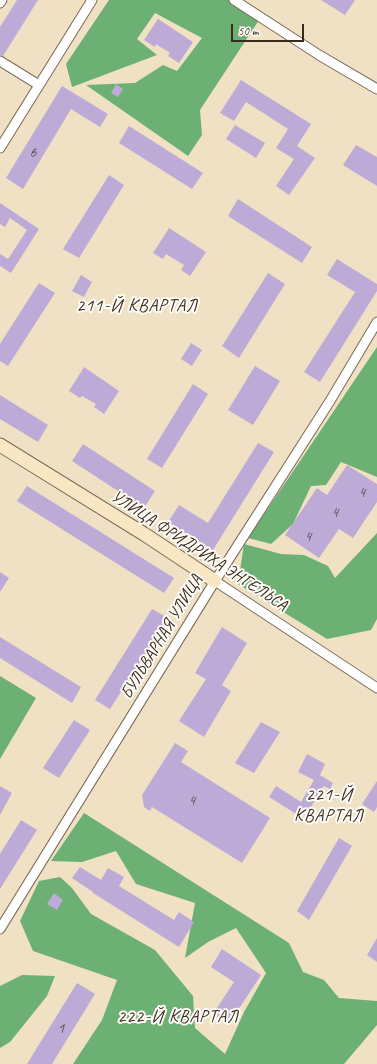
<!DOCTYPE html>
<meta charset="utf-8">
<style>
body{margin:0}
#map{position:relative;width:377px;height:1064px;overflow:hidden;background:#f0e1c4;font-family:Caveat,sans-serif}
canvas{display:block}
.scale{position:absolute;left:231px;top:24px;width:73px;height:18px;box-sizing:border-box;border:2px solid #3b2a1e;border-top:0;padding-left:5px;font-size:12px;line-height:14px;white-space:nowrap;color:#3b2a1e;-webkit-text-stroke:3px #fdfcf7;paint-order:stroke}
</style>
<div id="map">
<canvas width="377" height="1064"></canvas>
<div class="scale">50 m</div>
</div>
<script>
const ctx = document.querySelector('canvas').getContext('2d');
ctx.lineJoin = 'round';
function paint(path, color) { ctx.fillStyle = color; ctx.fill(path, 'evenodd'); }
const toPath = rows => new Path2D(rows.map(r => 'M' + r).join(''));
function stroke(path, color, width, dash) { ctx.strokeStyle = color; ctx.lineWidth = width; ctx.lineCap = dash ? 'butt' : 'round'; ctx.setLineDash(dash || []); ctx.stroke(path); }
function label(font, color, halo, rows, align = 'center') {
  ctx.font = font + ' Caveat,sans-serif'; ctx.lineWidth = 4; ctx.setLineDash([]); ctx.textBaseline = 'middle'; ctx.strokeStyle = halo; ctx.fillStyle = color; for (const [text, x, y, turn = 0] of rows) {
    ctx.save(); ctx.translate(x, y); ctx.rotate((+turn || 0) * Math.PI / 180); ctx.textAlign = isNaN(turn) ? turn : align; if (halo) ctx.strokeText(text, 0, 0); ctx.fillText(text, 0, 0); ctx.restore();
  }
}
const forest = toPath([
 [109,0,232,0,261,17,200,110,202,135,188,156,86,85,135,83,163,65,177,71,202,38,155,13,137,39,157,55,72,87,66,64],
 [377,347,377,477,341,462,326,485,311,486,293,524,271,544,248,538],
 [377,533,377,619,371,630,327,639,238,584,244,544,281,554,304,555,328,566,335,578],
 [0,676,36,698,0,759],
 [84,813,289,943,303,972,324,980,339,998,377,1001,377,1025,344,1064,73,1064,102,1020,117,980,33,951,20,921,39,881,60,877,72,888,91,914,155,950,193,996,195,1028,225,1054,244,1012,266,973,236,928,208,942,185,958,195,903,136,884,116,851,82,862,51,861],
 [22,975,55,976,47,996,10,1042,0,1048,0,986]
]);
const building = toPath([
 [17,0,38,0,3,56,0,55,0,27],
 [321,0,355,0,345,15],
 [158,19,193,42,179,63,168,56,170,53,156,44,155,47,144,40],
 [241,80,311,124,297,146,315,158,289,195,276,186,294,159,276,148,288,129,246,102,234,121,220,113],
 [116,84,123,89,118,97,111,93],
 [62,86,108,114,100,127,71,109,23,189,6,178],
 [235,125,265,143,256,158,226,139],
 [129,126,203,173,192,189,119,143],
 [356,145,377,157,377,186,343,165],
 [109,175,124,185,79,258,63,249],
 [238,199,312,247,302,263,228,216],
 [0,203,39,229,11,273,0,266,0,254,8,259,27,230,10,218,5,227,0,224],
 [169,228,206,252,190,276,181,270,184,265,166,254,163,259,153,253],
 [337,259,377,284,377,291,320,382,304,372,355,292,327,275],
 [268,273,285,284,239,358,222,346],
 [81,275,92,282,84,297,72,291],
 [39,283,55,293,8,366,0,361,0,344],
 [191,343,202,350,192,366,181,359],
 [255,366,280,381,253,425,228,410],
 [84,367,119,391,104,414,94,407,96,404,82,396,80,398,69,391],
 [193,384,208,394,162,468,147,459],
 [0,395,48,425,38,442,0,419],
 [258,443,274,452,213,550,168,522,179,505,208,523],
 [83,444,155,491,144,508,72,461],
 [347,465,377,484,377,502,353,538,339,529,319,558,285,535,317,488,327,495],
 [27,486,174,578,164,593,17,501],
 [0,572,9,578,0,592],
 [152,609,168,618,110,709,95,700],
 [222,627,247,643,222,685,231,691,204,737,179,721,206,679,195,673],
 [0,637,81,687,72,703,0,658],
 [74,720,90,730,59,778,43,768],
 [261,722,280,732,254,773,235,763],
 [175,743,188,751,181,762,270,818,242,863,152,807,150,811,144,807,142,795],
 [307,754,325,764,320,775,333,783,330,789,324,786,310,808,308,807,301,817,269,797,276,786,301,802,314,780,298,772],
 [377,781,377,807,374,812,362,804],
 [0,786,12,793,0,815],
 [21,820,37,830,0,889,0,854],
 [339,838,352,846,309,920,297,911],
 [80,867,101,880,108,868,124,877,119,886,174,920,179,912,194,922,179,947,93,893,93,892,72,878],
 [54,893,63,900,57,910,47,904],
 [377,938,377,962,367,955],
 [222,949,261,975,229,1024,213,1014,234,982,211,967],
 [77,983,95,994,52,1064,27,1064]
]);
const street = toPath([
 [234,0,319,55,377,89],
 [0,3,2,0],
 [0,61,39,85],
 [0,148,92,0],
 [215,581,377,688],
 [0,929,215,581,330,401,377,322]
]);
const secondary = toPath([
 [0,445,144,534,215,581]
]);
const numberNames = [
 ["6",33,153],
 ["4",362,493],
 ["4",335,513],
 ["4",308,537],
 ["4",192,801],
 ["1",61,1029]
];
const streetNames = [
 ["УЛИЦА ФРИДРИХА ЭНГЕЛЬСА",199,551,33],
 ["БУЛЬВАРНАЯ УЛИЦА",162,637,-59]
];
const neighbourhoodNames = [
 ["211-Й КВАРТАЛ",137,306],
 ["221-Й",329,795],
 ["КВАРТАЛ",329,816],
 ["222-Й КВАРТАЛ",178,1017]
];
paint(forest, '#6cb074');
paint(building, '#bdaad7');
stroke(street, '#7a6a58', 11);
stroke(secondary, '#7a6a58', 15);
stroke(street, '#fff', 9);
stroke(secondary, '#f9e7c3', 13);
label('15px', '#5c4a4c', null, numberNames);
label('17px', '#3b2a1e', '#fdfcf7', streetNames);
ctx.letterSpacing = '1px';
label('18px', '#3b2a1e', '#fdfcf7', neighbourhoodNames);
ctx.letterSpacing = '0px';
</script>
